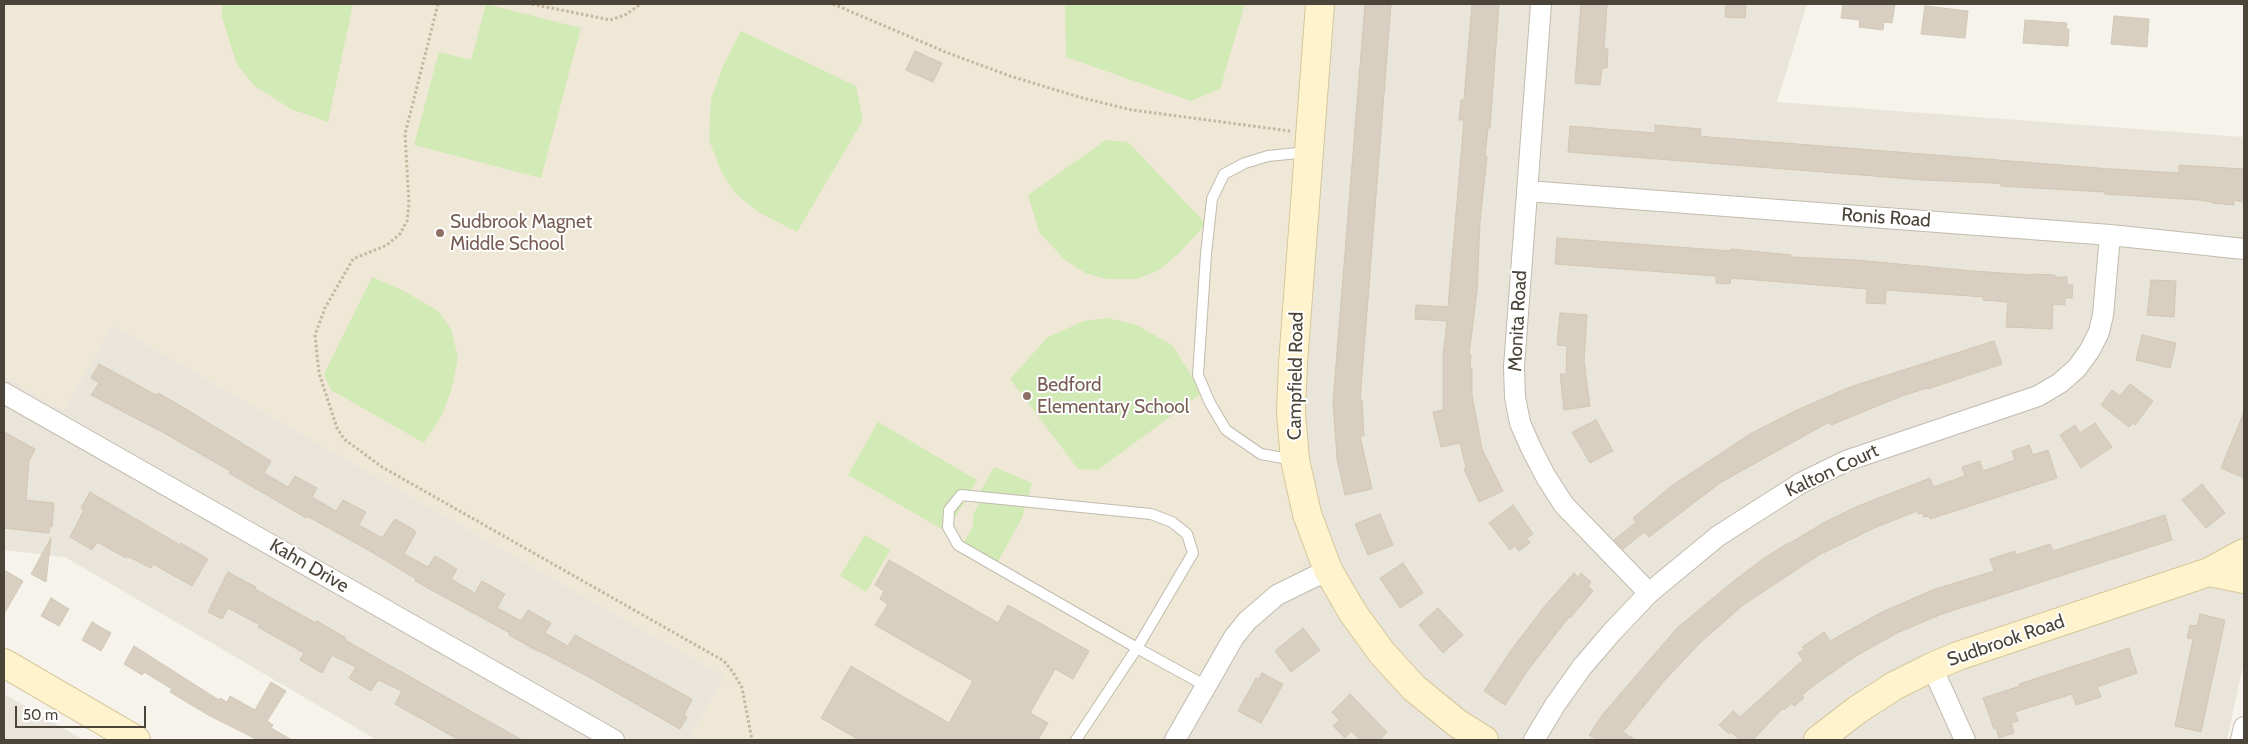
<!DOCTYPE html>
<style>
body{margin:0}
#map{position:relative;width:2248px;height:744px;overflow:hidden;background:#f6f3ec;font-family:Cabin,sans-serif}
canvas{display:block}
.frame{position:absolute;inset:0;border:5px solid #4b4439;pointer-events:none}
.scale{position:absolute;left:15px;top:706px;width:131px;height:22px;box-sizing:border-box;border:2px solid #4b4439;border-top:0;padding-left:6px;font-size:15px;line-height:18px;white-space:nowrap;color:#4b4439;-webkit-text-stroke:4px #fff;paint-order:stroke}
</style>
<div id="map">
<canvas width="2248" height="744"></canvas>
<div class="frame"></div>
<div class="scale">50 m</div>
</div>
<script>
const ctx = document.querySelector('canvas').getContext('2d');
ctx.lineJoin = 'round';
function paint(path, color) { ctx.fillStyle = color; ctx.fill(path, 'evenodd'); }
const toPath = rows => new Path2D(rows.map(r => 'M' + r).join(''));
function stroke(path, color, width, dash) { ctx.strokeStyle = color; ctx.lineWidth = width; ctx.lineCap = dash ? 'butt' : 'round'; ctx.setLineDash(dash || []); ctx.stroke(path); }
function label(font, color, halo, rows, align = 'center') {
  ctx.font = font + ' Cabin,sans-serif'; ctx.lineWidth = 4; ctx.setLineDash([]); ctx.textBaseline = 'middle'; ctx.strokeStyle = halo; ctx.fillStyle = color; for (const [text, x, y, turn = 0] of rows) {
    ctx.save(); ctx.translate(x, y); ctx.rotate((+turn || 0) * Math.PI / 180); ctx.textAlign = isNaN(turn) ? turn : align; if (halo) ctx.strokeText(text, 0, 0); ctx.fillText(text, 0, 0); ctx.restore();
  }
}
const residential = toPath([
 [1307,4,1807,4,1777,102,2244,137,2244,661,2227,740,1161,740,1219,639,1233,619,1262,593,1299,572,1306,552,1299,536,1281,463,1277,376],
 [113,325,636,626,725,676,689,740,377,740,65,557,4,550,4,376,63,410],
 [4,694,84,740,4,740]
]);
const education = toPath([
 [4,4,1307,4,1277,376,1281,463,1299,536,1306,552,1306,559,1299,572,1262,593,1233,619,1219,639,1161,740,689,740,725,676,636,626,113,325,63,410,4,376]
]);
const green = toPath([
 [222,4,353,4,328,122,291,109,255,86,237,65,222,17],
 [486,4,581,28,541,178,414,145,439,52,471,60],
 [1065,4,1245,4,1220,89,1191,101,1066,57],
 [741,31,856,86,863,120,797,232,758,212,735,193,721,171,709,140,711,99,724,64],
 [1106,140,1128,142,1206,224,1179,253,1158,271,1136,279,1107,279,1085,273,1064,259,1039,232,1028,195],
 [372,277,402,290,438,311,451,329,458,358,451,391,442,415,424,443,331,390,324,374],
 [1108,318,1137,325,1173,346,1202,393,1098,470,1078,469,1010,379,1048,337,1084,321],
 [878,422,977,480,947,532,848,475],
 [994,467,1032,483,1022,518,997,563,963,544,973,526,973,515,980,501,979,494],
 [865,535,890,550,866,592,840,576]
]);
const building = toPath([
 [1365,4,1391,4,1360,401,1362,400,1364,436,1360,436,1372,489,1345,495,1337,459,1333,402,1365,4],
 [1472,4,1499,4,1490,128,1488,128,1485,156,1487,157,1480,221,1477,291,1469,355,1471,355,1470,368,1472,368,1472,395,1482,449,1503,491,1479,502,1464,469,1466,468,1460,443,1441,447,1433,412,1443,410,1443,355,1447,321,1415,319,1416,305,1448,307,1464,120,1459,120,1461,100,1464,100,1472,4],
 [1581,4,1607,4,1604,49,1608,49,1607,68,1602,68,1600,85,1575,83,1581,4],
 [1726,4,1746,4,1745,18,1725,17,1726,4],
 [1843,4,1895,4,1892,23,1884,22,1883,30,1859,27,1860,20,1841,18,1843,4],
 [1925,6,1968,11,1965,38,1921,34,1925,6],
 [2114,16,2149,19,2147,47,2111,44,2114,16],
 [2025,20,2067,23,2066,29,2069,29,2068,46,2023,43,2025,20],
 [915,51,942,63,933,82,906,70,915,51],
 [1655,125,1701,129,1700,136,1709,137,2111,169,2179,173,2179,165,2244,169,2244,202,2234,200,2234,205,2212,203,2212,202,2199,200,2105,194,2105,192,2001,186,2001,184,1991,183,1924,180,1568,152,1570,126,1655,133,1655,125],
 [1557,238,1731,251,1731,249,1791,255,1791,257,1856,260,1973,271,2033,275,2033,274,2055,275,2055,277,2067,277,2067,285,2073,285,2072,298,2065,298,2065,305,2053,304,2052,329,2006,327,2008,302,1983,300,1984,297,1886,290,1885,304,1866,303,1867,289,1731,278,1730,284,1716,283,1716,276,1555,264,1557,238],
 [2151,280,2176,281,2174,317,2147,315,2151,280],
 [1560,313,1587,315,1584,361,1590,406,1564,410,1560,374,1566,374,1567,346,1557,345,1560,313],
 [2142,335,2176,343,2170,368,2136,360,2142,335],
 [1994,341,2002,364,1928,389,1927,388,1902,396,1831,425,1829,422,1720,483,1649,537,1644,532,1623,549,1614,540,1636,522,1633,518,1670,487,1750,434,1797,410,1850,387,1994,341],
 [99,364,156,395,158,393,181,406,271,461,264,473,288,487,295,476,317,488,312,497,336,511,343,500,366,512,359,525,382,538,395,519,411,528,416,532,404,554,428,567,435,556,457,569,451,579,475,593,482,581,505,594,497,608,521,621,528,610,551,623,545,633,568,646,575,635,690,698,692,700,684,715,687,717,680,729,587,676,539,651,539,652,509,635,510,633,415,581,416,579,370,551,307,516,306,518,229,473,230,471,166,434,91,395,99,383,91,378,99,364],
 [2130,384,2153,401,2135,425,2133,423,2129,427,2101,405,2112,390,2120,396,2130,384],
 [2244,412,2244,478,2221,468,2244,412],
 [1596,420,1613,451,1590,463,1572,432,1596,420],
 [2095,423,2112,447,2081,468,2060,435,2075,425,2080,433,2095,423],
 [4,432,35,449,29,461,26,500,54,503,52,527,50,525,49,533,4,528,4,432],
 [2029,445,2033,455,2048,450,2057,478,1930,519,1929,516,1924,517,1923,513,1918,514,1917,511,1872,529,1819,555,1743,605,1700,643,1664,681,1623,732,1635,740,1598,740,1589,735,1603,714,1677,628,1735,580,1763,559,1790,542,1790,543,1825,522,1858,506,1930,478,1933,487,1965,476,1962,467,1980,461,1983,471,2015,460,2012,451,2029,445],
 [2202,484,2225,513,2206,528,2182,500,2202,484],
 [90,492,180,545,181,543,208,559,192,586,153,564,151,568,127,556,126,558,97,542,92,550,70,537,84,510,81,508,90,492],
 [1513,505,1533,534,1527,538,1530,543,1519,551,1515,546,1510,550,1489,523,1513,505],
 [1380,514,1393,545,1368,555,1355,524,1380,514],
 [2165,515,2172,540,1942,614,1897,633,1856,656,1813,686,1802,695,1804,698,1794,706,1792,703,1784,710,1783,708,1753,740,1740,740,1731,732,1729,734,1719,725,1733,711,1740,717,1803,660,1798,653,1804,649,1802,647,1824,632,1830,641,1880,613,1935,589,1994,571,1990,559,2015,551,2016,555,2050,544,2053,551,2165,515],
 [51,538,46,582,31,574,51,538],
 [889,560,998,623,1008,605,1089,651,1073,679,1055,669,1030,713,1048,723,1038,740,859,740,821,718,851,666,949,723,973,681,875,625,888,604,880,599,884,591,875,585,889,560],
 [1403,563,1423,593,1400,608,1380,578,1403,563],
 [4,570,23,581,4,614,4,570],
 [228,572,256,587,255,589,316,623,317,621,346,638,345,640,522,740,459,740,395,704,402,691,378,680,371,691,349,678,356,667,332,655,322,673,300,660,304,653,258,627,260,625,228,608,222,619,208,612,228,572],
 [1574,573,1578,577,1581,573,1591,582,1588,586,1593,591,1570,618,1569,617,1528,670,1505,705,1484,691,1512,649,1544,607,1574,573],
 [51,598,69,609,59,626,41,616,51,598],
 [1438,608,1463,635,1443,653,1419,625,1438,608],
 [2200,614,2225,620,2201,732,2175,726,2193,639,2187,638,2190,625,2197,626,2200,614],
 [92,622,111,633,101,651,82,640,92,622],
 [1303,628,1320,650,1291,672,1275,651,1303,628],
 [134,646,219,700,220,698,227,702,230,696,255,710,271,682,286,691,267,721,273,725,271,728,292,740,258,740,210,716,170,692,172,689,144,672,142,675,124,664,134,646],
 [2129,648,2137,673,2097,687,2101,697,2076,705,2072,694,2015,712,2018,721,2011,723,2014,733,1999,738,1996,728,1994,729,1983,698,2020,686,2019,684,2129,648],
 [1262,673,1283,684,1261,723,1238,711,1256,678,1259,679,1262,673],
 [1350,694,1387,732,1380,740,1360,740,1351,731,1345,738,1333,726,1339,720,1332,712,1350,694]
]);
const path = toPath([
 [438,4,405,134,409,204,407,221,400,234,387,245,353,259,325,308,315,335,319,373,337,428,344,439,382,467,724,661,733,672,742,688,752,740],
 [532,4,610,20,625,15,641,4],
 [833,4,948,53,1010,76,1079,97,1132,110,1290,131]
]);
const lane = toPath([
 [1294,460,1261,454,1226,430,1210,403,1198,375,1206,254,1212,199,1224,174,1245,163,1268,156,1308,152],
 [961,495,1151,514,1172,522,1187,534,1193,553,1137,648,958,545,948,527,949,510,961,495],
 [1076,740,1137,648,1206,686]
]);
const street = toPath([
 [1541,4,1514,367,1515,397,1520,423,1531,448,1546,477,1564,505,1649,593],
 [1527,191,2110,235,2244,249],
 [4,393,614,740],
 [1932,667,1965,740],
 [1175,740,1234,637,1247,621,1277,595,1328,570],
 [1534,740,1555,705,1582,667,1612,632,1649,593,1718,536,1801,483,1846,461,2038,396,2060,383,2077,368,2090,350,2099,332,2103,315,2110,235],
 [2241,740,2244,727]
]);
const secondary = toPath([
 [1320,4,1293,363,1291,413,1295,460,1307,514,1328,570,1353,613,1382,653,1414,688,1457,723,1484,740],
 [2209,572,2244,579],
 [4,663,136,740],
 [1818,740,1857,710,1894,686,1932,667,1958,656,2209,572,2244,553]
]);
const markers = [
 [440,233,5,"#8d6e63"],
 [1027,396,5,"#8d6e63"]
];
const streetNames = [
 ["Ronis Road",1886,218,4],
 ["Monita Road",1518,321,-87],
 ["Campfield Road",1296,376,-89],
 ["Kalton Court",1832,471,-25],
 ["Kahn Drive",309,566,30],
 ["Sudbrook Road",2006,641,-19]
];
const educationNames = [
 ["Sudbrook Magnet",450,222],
 ["Middle School",450,244],
 ["Bedford",1037,385],
 ["Elementary School",1037,407]
];
paint(residential, '#eae5da');
paint(education, '#efe8d6');
paint(green, '#d2eab5');
paint(building, '#d8cfc1');
stroke(building, '#d3c7b4', 1);
stroke(lane, '#c2bbae', 12);
stroke(street, '#c2bbae', 22);
stroke(secondary, '#d6c79b', 30);
stroke(path, '#c4b79f', 3, [2.5, 2.5]);
stroke(lane, '#fff', 10);
stroke(street, '#fff', 20);
stroke(secondary, '#fff3cd', 28);
for (const [x, y, r, color] of markers) { const dot = new Path2D(); dot.arc(x, y, r, 0, 2 * Math.PI); ctx.fillStyle = color; ctx.fill(dot); stroke(dot, '#fff', 2); }
label('19px', '#4b4439', '#fff', streetNames);
label('19px', '#785e54', '#fff', educationNames, 'left');
</script>
